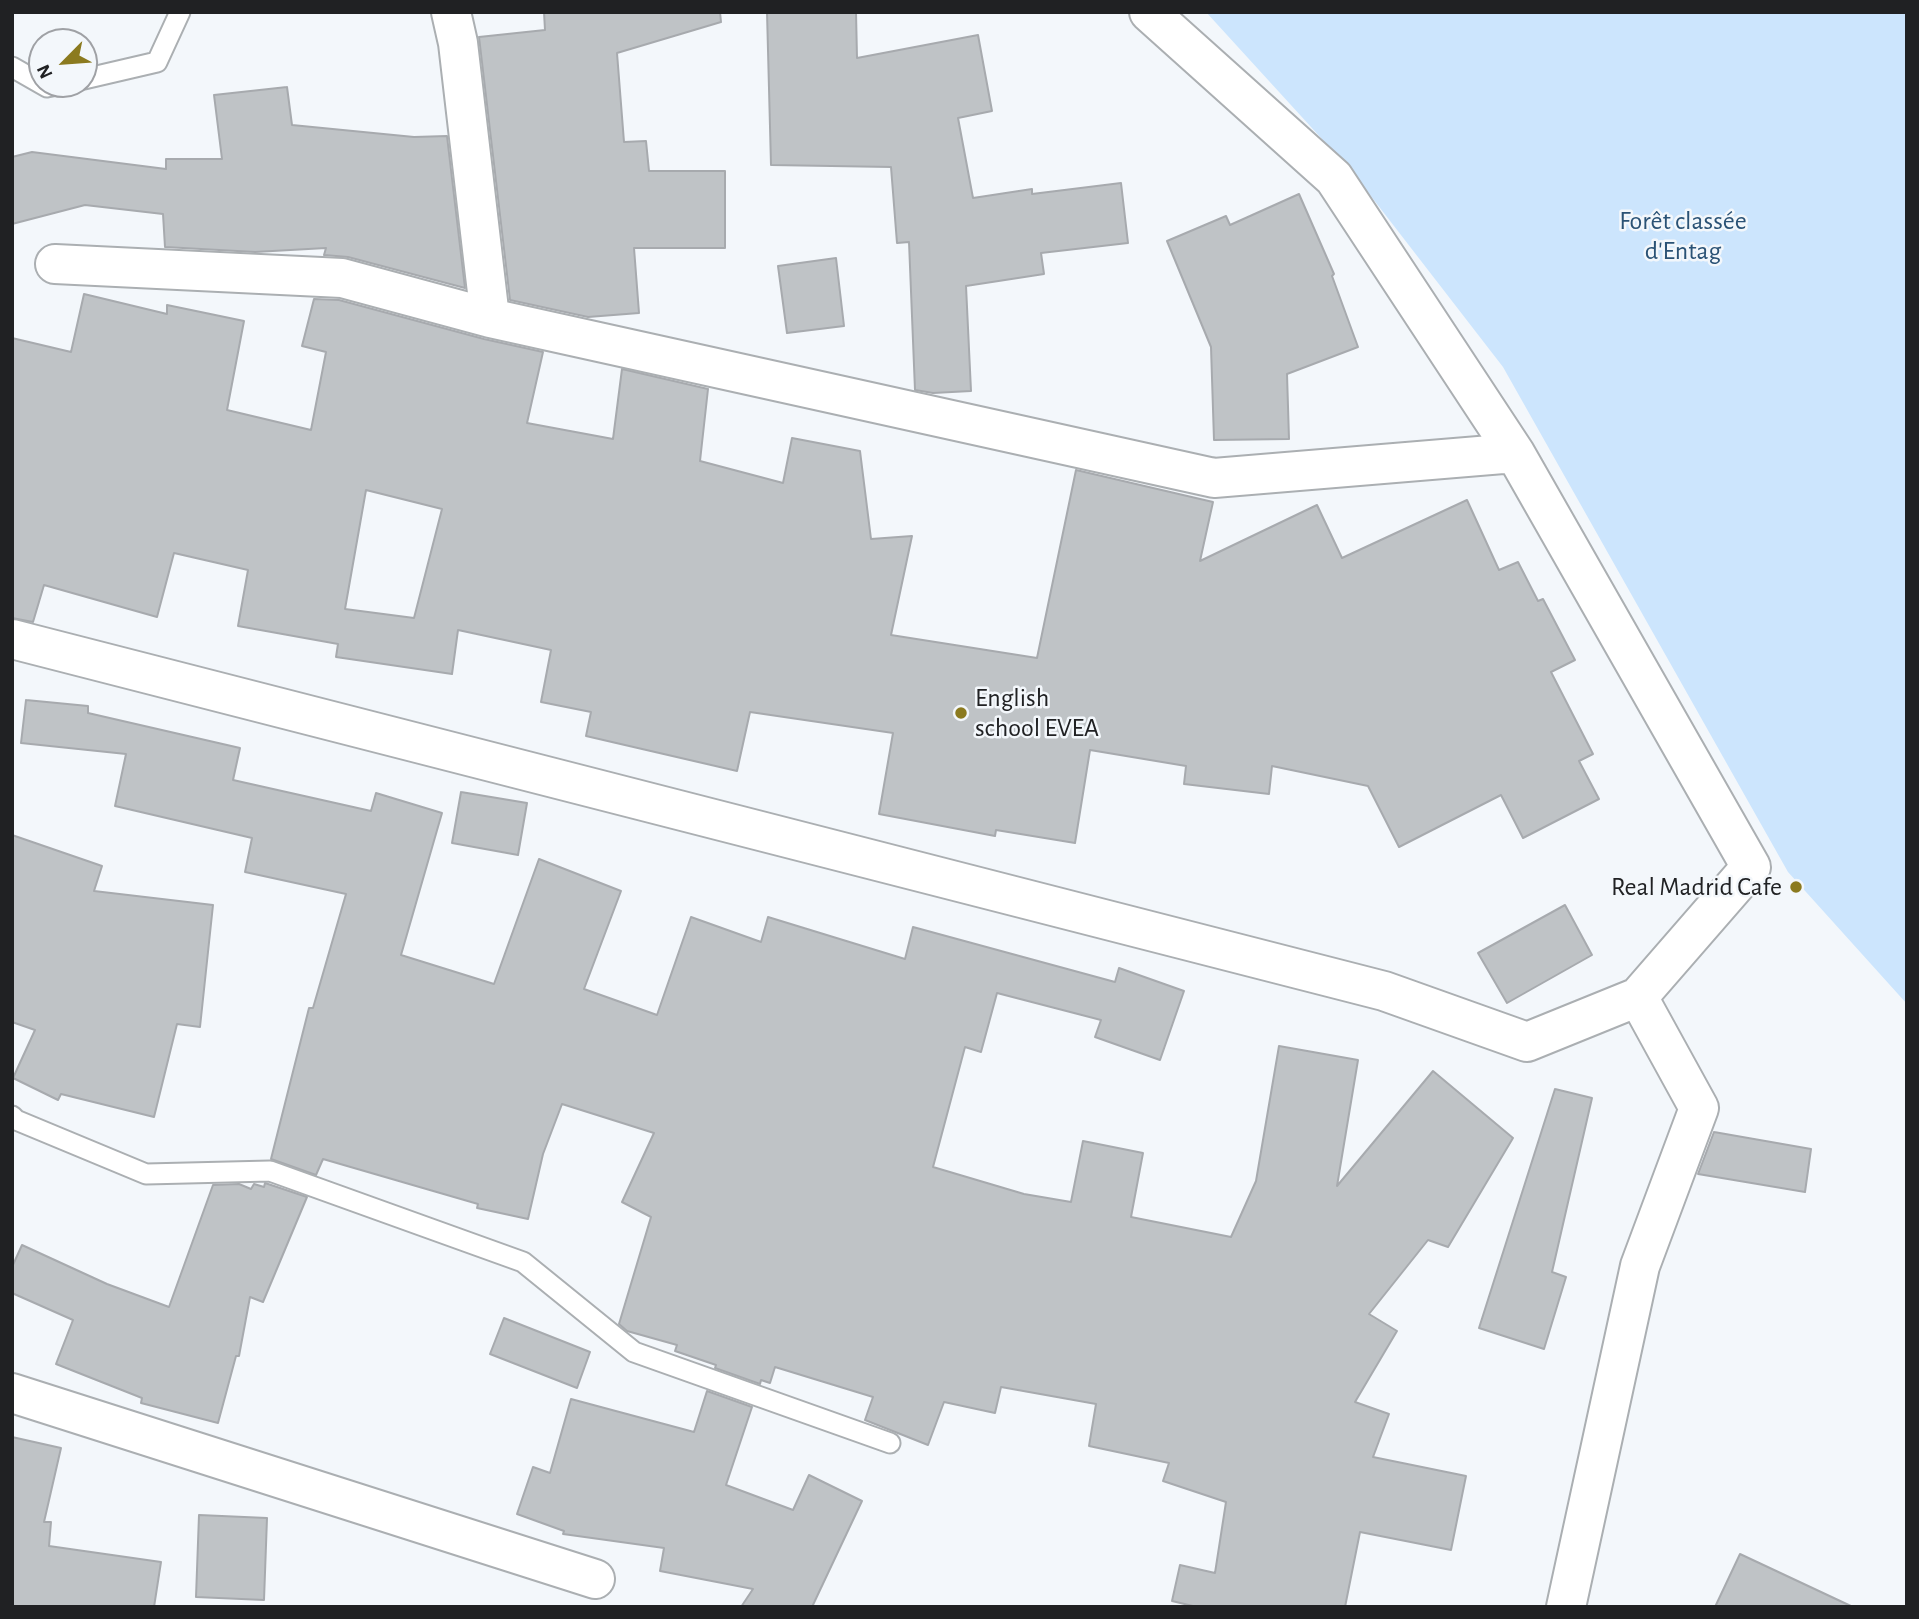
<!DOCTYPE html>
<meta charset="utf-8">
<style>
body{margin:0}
#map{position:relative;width:1919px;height:1619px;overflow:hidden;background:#f3f7fb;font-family:"Alegreya Sans",sans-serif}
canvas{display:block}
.frame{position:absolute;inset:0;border:14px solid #202123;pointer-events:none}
.north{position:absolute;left:28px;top:28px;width:70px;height:70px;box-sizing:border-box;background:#f3f7fb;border:2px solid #9fa1a5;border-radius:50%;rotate:245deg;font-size:19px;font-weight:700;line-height:28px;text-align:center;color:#202123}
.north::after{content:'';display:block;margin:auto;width:24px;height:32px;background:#8b7a1f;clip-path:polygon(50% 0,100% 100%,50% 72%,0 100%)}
</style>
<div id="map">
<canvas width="1919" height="1619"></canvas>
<div class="frame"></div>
<div class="north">N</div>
</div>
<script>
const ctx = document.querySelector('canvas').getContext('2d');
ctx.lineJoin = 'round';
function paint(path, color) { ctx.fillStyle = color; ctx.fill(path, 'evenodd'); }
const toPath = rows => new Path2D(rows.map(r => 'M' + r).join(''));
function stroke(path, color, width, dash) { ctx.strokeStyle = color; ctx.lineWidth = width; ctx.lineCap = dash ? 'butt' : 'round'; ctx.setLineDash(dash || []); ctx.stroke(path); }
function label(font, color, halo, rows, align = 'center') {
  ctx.font = font + ' "Alegreya Sans",sans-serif'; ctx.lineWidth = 5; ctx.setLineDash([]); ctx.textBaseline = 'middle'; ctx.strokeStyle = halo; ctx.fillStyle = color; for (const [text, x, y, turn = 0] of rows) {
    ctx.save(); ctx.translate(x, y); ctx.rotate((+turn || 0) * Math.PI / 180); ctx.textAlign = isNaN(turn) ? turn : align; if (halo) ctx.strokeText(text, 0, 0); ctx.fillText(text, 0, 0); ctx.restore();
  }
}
const green = toPath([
 [1206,12,1907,12,1907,1004,1788,872,1503,367,1353,173]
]);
const building = toPath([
 [544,12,720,12,721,22,617,53,624,142,646,141,649,171,725,171,725,248,634,248,639,313,588,317,510,300,479,37,545,30,544,12],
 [767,12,856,12,857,58,978,35,992,111,958,118,973,198,1032,189,1032,194,1121,183,1128,243,1041,253,1044,274,966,286,971,391,933,393,915,390,909,242,897,243,891,167,771,165,767,12],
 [287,87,292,125,414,137,447,136,465,288,348,257,324,255,326,248,255,252,165,247,163,214,85,205,12,224,12,157,32,152,166,169,166,159,222,159,214,95,287,87],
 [1299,194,1334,274,1332,276,1358,347,1287,374,1289,439,1214,440,1211,347,1167,241,1226,216,1230,225,1299,194],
 [836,258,844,326,787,333,778,266,836,258],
 [84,294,167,314,167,305,244,321,227,410,311,430,326,352,302,346,314,299,339,300,484,339,543,352,527,423,613,439,622,369,708,389,700,461,783,483,792,438,860,451,871,539,912,536,891,635,1037,658,1076,470,1213,502,1200,561,1317,505,1342,558,1467,500,1499,570,1518,562,1538,601,1543,599,1575,660,1551,672,1593,754,1579,761,1599,799,1523,838,1501,795,1399,847,1368,786,1272,766,1269,794,1184,784,1186,766,1090,750,1075,843,996,830,995,836,879,814,893,733,750,712,737,771,586,736,591,712,541,702,551,650,458,630,452,674,336,657,338,644,238,626,248,570,174,553,157,617,44,585,33,622,12,618,12,338,71,352,84,294],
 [366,490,442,509,414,618,345,609,366,490],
 [26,700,88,706,88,713,240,748,233,780,371,811,376,793,442,813,401,955,494,984,539,859,621,891,584,989,657,1015,691,917,761,942,768,917,905,959,913,927,1115,982,1119,968,1184,991,1160,1060,1095,1037,1101,1020,997,993,981,1052,965,1047,933,1167,1024,1194,1071,1202,1083,1141,1143,1153,1131,1217,1231,1237,1256,1181,1279,1046,1358,1060,1337,1186,1433,1071,1513,1138,1448,1247,1428,1240,1369,1314,1397,1331,1355,1402,1389,1414,1373,1457,1466,1476,1451,1550,1360,1532,1345,1607,1197,1607,1172,1601,1180,1565,1215,1573,1226,1502,1163,1481,1169,1463,1089,1446,1096,1404,1001,1387,995,1413,944,1402,928,1445,865,1420,873,1397,775,1367,770,1383,761,1380,760,1384,715,1368,716,1365,675,1351,677,1345,627,1331,619,1324,651,1217,622,1202,654,1133,562,1104,543,1154,528,1219,477,1208,478,1204,323,1159,316,1175,271,1159,309,1008,313,1008,346,894,245,872,252,838,115,806,126,754,21,743,26,700],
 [461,792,527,803,518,855,452,843,461,792],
 [12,835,102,866,94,891,213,905,200,1027,177,1024,154,1117,61,1094,58,1100,13,1078,35,1030,12,1022,12,835],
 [1565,905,1592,955,1507,1003,1478,953,1565,905],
 [1555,1089,1592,1098,1552,1272,1566,1277,1544,1349,1479,1328,1555,1089],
 [1714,1132,1811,1149,1805,1192,1698,1174,1714,1132],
 [265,1183,307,1197,263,1302,250,1297,239,1356,236,1356,218,1423,141,1403,142,1398,56,1364,73,1320,12,1293,12,1267,22,1245,107,1284,169,1307,213,1185,239,1184,251,1189,254,1184,264,1187,265,1183],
 [504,1318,590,1352,577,1388,490,1354,504,1318],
 [707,1391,752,1407,726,1485,793,1510,809,1475,862,1501,812,1607,741,1607,753,1589,660,1571,664,1548,563,1534,564,1531,517,1514,533,1467,550,1473,571,1399,694,1432,707,1391],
 [12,1437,61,1448,44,1522,51,1522,49,1546,161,1562,154,1607,12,1607,12,1437],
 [199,1515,267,1518,264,1600,196,1597,199,1515],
 [1740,1554,1853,1607,1715,1607,1740,1554]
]);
const service = toPath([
 [12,67,47,87,62,84],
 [84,79,157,62,180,12],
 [12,1116,16,1120,146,1174,270,1171,523,1262,634,1352,890,1443]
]);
const minor = toPath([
 [451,12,458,43,490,318],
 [55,264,342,278,490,318,1214,478,1515,453],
 [12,639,1384,991,1527,1042,1638,997,1751,867,1515,453,1334,178,1149,12],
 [12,1393,595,1579],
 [1566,1607,1640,1266,1699,1108,1638,997]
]);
const markers = [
 [961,713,7,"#8b7a1f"],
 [1796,887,7,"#8b7a1f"]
];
const parkNames = [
 ["Forêt classée",1683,221],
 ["d'Entag",1683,251]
];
const poiNames = [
 ["English",975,698],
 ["school EVEA",975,728],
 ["Real Madrid Cafe",1782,887,"right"]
];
paint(green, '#cce5fd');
paint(building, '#bfc3c6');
stroke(building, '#a7aaae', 2);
stroke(service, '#abafb2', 23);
stroke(minor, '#abafb2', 42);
stroke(service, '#fff', 19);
stroke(minor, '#fff', 38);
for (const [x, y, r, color] of markers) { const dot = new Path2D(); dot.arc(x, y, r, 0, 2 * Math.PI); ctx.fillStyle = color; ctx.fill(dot); stroke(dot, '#f3f7fb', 2.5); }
label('26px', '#2a5275', '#f3f7fb', parkNames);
label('26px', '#202123', '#f3f7fb', poiNames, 'left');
</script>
